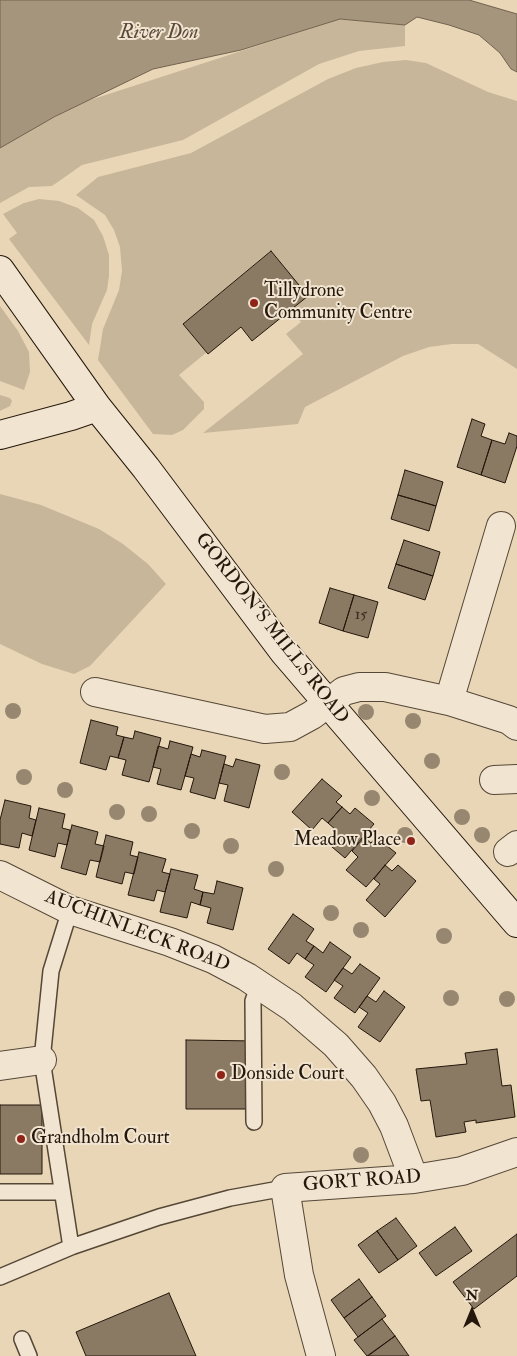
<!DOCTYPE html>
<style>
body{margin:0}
#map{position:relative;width:517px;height:1356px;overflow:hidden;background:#e9d6b7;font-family:"IM FELL Double Pica",serif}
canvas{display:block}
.north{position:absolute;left:447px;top:1286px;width:50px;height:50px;-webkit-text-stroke:4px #f1e4d0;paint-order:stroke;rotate:0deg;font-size:14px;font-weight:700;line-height:20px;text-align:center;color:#24170b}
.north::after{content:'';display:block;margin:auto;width:18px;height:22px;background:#24170b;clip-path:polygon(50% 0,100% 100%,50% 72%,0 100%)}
</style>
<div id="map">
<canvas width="517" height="1356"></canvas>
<div class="north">N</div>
</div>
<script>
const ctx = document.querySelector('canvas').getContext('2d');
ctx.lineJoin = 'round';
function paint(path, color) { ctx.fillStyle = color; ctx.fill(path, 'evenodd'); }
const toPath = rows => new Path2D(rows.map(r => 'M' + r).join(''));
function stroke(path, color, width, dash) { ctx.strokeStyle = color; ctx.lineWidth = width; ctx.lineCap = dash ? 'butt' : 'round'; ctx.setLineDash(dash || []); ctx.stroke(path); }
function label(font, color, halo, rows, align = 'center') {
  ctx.font = font + ' "IM FELL Double Pica",serif'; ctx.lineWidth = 4; ctx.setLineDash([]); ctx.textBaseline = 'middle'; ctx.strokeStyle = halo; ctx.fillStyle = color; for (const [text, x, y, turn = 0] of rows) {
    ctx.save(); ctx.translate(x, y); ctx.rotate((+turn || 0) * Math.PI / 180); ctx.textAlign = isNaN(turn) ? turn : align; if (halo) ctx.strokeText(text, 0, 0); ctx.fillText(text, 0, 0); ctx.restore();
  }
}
const green = toPath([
 [340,19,405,25,405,46,359,51,319,64,183,140,82,165,52,186,29,187,0,203,0,148,18,136,84,102],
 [406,60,426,63,488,92,517,101,517,369,478,344,452,344,429,347,403,356,305,407,298,424,203,433,303,354,286,334,301,322,291,310,307,296,270,251,183,324,207,352,179,375,204,402,204,409,183,430,172,435,153,434,98,360,103,329,119,290,122,271,120,247,114,230,105,215,76,195,98,177,191,153,328,79,356,68,383,62],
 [39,199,59,201,78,208,94,220,103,236,109,255,109,276,107,290,92,324,89,345,9,239,17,233,3,214,24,203],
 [0,306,18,331,29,352,30,372,24,390,0,381],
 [0,395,10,398,12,401,10,406,0,411],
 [0,494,41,505,99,529,123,544,148,564,166,584,90,666,74,674,42,664,0,644]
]);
const water = toPath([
 [0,0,469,0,517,14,517,72,511,69,500,53,479,35,449,25,417,17,405,25,340,19,241,50,153,69,54,117,0,148,0,0]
]);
const building = toPath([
 [271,251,308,296,252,341,241,327,208,354,183,324,271,251],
 [472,419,485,424,481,436,492,440,481,475,457,467,472,419],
 [509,433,517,436,517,446,505,483,481,475,492,440,505,444,509,433],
 [405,470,443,482,436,506,398,495,405,470],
 [398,495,436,506,429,531,391,519,398,495],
 [404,540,440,552,433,576,396,564,404,540],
 [396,564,433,576,425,600,388,588,396,564],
 [330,588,354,595,343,631,319,623,330,588],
 [354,595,378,602,368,638,343,631,354,595],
 [91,720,118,727,116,735,124,737,118,758,110,756,106,770,80,763,91,720],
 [135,731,161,738,149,782,122,775,126,760,118,758,124,737,133,739,135,731],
 [170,741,193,747,181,790,157,784,161,769,153,767,158,746,168,749,170,741],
 [202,750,226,756,215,799,190,792,194,778,185,776,191,754,200,757,202,750],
 [236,759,260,765,249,808,224,801,228,785,219,783,224,764,233,767,236,759],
 [322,779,342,796,336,802,342,807,328,823,322,818,312,830,292,812,322,779],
 [5,800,31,806,29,818,36,820,32,836,22,833,19,848,0,844,0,820,5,800],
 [342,807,350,814,355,808,374,824,345,858,325,841,336,830,328,823,342,807],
 [39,808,65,814,62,828,70,830,67,845,58,843,55,857,29,850,39,808],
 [72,825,98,832,95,844,104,846,100,862,90,860,86,875,61,868,72,825],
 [106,835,133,842,130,855,138,857,134,874,125,872,122,884,96,877,106,835],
 [364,837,371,843,376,837,396,853,366,887,346,870,358,857,352,851,364,837],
 [139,852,166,859,162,872,170,874,165,892,157,890,154,901,128,895,139,852],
 [385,865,392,871,398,865,416,881,385,917,366,900,380,884,374,879,385,865],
 [171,869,198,875,194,889,203,892,200,905,191,902,187,918,160,912,171,869],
 [217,881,243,888,233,930,207,923,211,908,200,905,203,892,214,894,217,881],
 [293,914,314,929,306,941,314,946,305,959,297,953,289,964,268,949,293,914],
 [330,942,351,957,326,992,305,977,314,965,305,959,314,946,323,953,330,942],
 [360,964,380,978,355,1013,334,998,343,986,334,980,343,968,352,974,360,964],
 [384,991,405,1007,380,1042,358,1027,368,1013,359,1007,367,996,376,1002,384,991],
 [186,1040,257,1041,257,1109,186,1109,186,1040],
 [497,1049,502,1086,511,1085,515,1117,476,1123,476,1120,464,1122,466,1132,436,1137,430,1100,421,1101,416,1069,467,1064,465,1053,497,1049],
 [0,1105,42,1105,42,1174,0,1174,0,1105],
 [396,1218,417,1246,398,1260,377,1231,396,1218],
 [455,1227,472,1251,436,1276,419,1253,455,1227],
 [377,1231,398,1260,379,1273,358,1245,377,1231],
 [517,1234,517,1276,474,1309,453,1282,517,1234],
 [359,1279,372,1297,344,1318,331,1300,359,1279],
 [169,1293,196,1356,86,1356,76,1332,169,1293],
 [372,1297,386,1316,358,1337,344,1318,372,1297],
 [382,1319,395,1336,367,1356,354,1340,382,1319],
 [395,1336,409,1356,368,1356,395,1336]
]);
const lane = toPath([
 [70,910,51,971,42,1060,71,1247],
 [254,1122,253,1001,259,984],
 [0,1192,62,1192],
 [0,1277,71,1247,159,1217,230,1198,285,1188],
 [22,1339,29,1356]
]);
const street = toPath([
 [95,692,265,729,290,727,312,715,344,691,359,687,385,687,449,701,509,720,517,726],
 [449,701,501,526],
 [494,780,517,779],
 [508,852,517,845],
 [0,875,70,910,170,942,213,959,247,977,292,1007,336,1045,364,1077,382,1103,394,1126,414,1179],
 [0,1066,42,1060],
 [321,1356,299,1275,285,1188,414,1179,462,1171,517,1152]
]);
const secondary = toPath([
 [0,270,97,407,146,468,284,652,517,923],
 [0,435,71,416,97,407]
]);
const trees = [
 [13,711],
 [366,712],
 [413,721],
 [432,761],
 [282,772],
 [24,777],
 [65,790],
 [372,798],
 [117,812],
 [149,814],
 [462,817],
 [192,831],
 [405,835],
 [482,835],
 [231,846],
 [276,869],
 [331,913],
 [361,930],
 [444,936],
 [451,998],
 [507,999],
 [361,1155]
];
const markers = [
 [254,303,5,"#8f2418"],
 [411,841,5,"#8f2418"],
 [221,1075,5,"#8f2418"],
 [21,1139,5,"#8f2418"]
];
const numberNames = [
 ["15",361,616]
];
const poiNames = [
 ["Tillydrone",264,292],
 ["Community Centre",264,314],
 ["Meadow Place",401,841,"right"],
 ["Donside Court",231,1075],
 ["Grandholm Court",31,1139]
];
const streetNames = [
 ["GORDON'S MILLS ROAD",271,629,52],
 ["AUCHINLECK ROAD",137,932,21],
 ["GORT ROAD",362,1182,-4]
];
const waterNames = [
 ["River Don",159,34]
];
paint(green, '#c8b69a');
paint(water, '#a6957d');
stroke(water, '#72634f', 1);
paint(building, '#8a7a64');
stroke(building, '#24170b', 1);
stroke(lane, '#554736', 18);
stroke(street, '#554736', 30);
stroke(secondary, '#24170b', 30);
stroke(lane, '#f1e4d0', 15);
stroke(street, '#f1e4d0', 28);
stroke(secondary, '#f1e4d0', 28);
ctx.fillStyle = '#988770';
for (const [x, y] of trees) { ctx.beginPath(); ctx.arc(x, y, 8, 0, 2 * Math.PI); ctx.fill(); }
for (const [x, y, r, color] of markers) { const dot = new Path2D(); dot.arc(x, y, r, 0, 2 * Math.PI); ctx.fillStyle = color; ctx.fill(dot); stroke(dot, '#f1e4d0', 2); }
label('16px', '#3e3021', null, numberNames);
label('19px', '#24170b', '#f1e4d0', poiNames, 'left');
label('19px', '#24170b', '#f1e4d0', streetNames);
label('italic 20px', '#584939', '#f1e4d0', waterNames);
</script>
